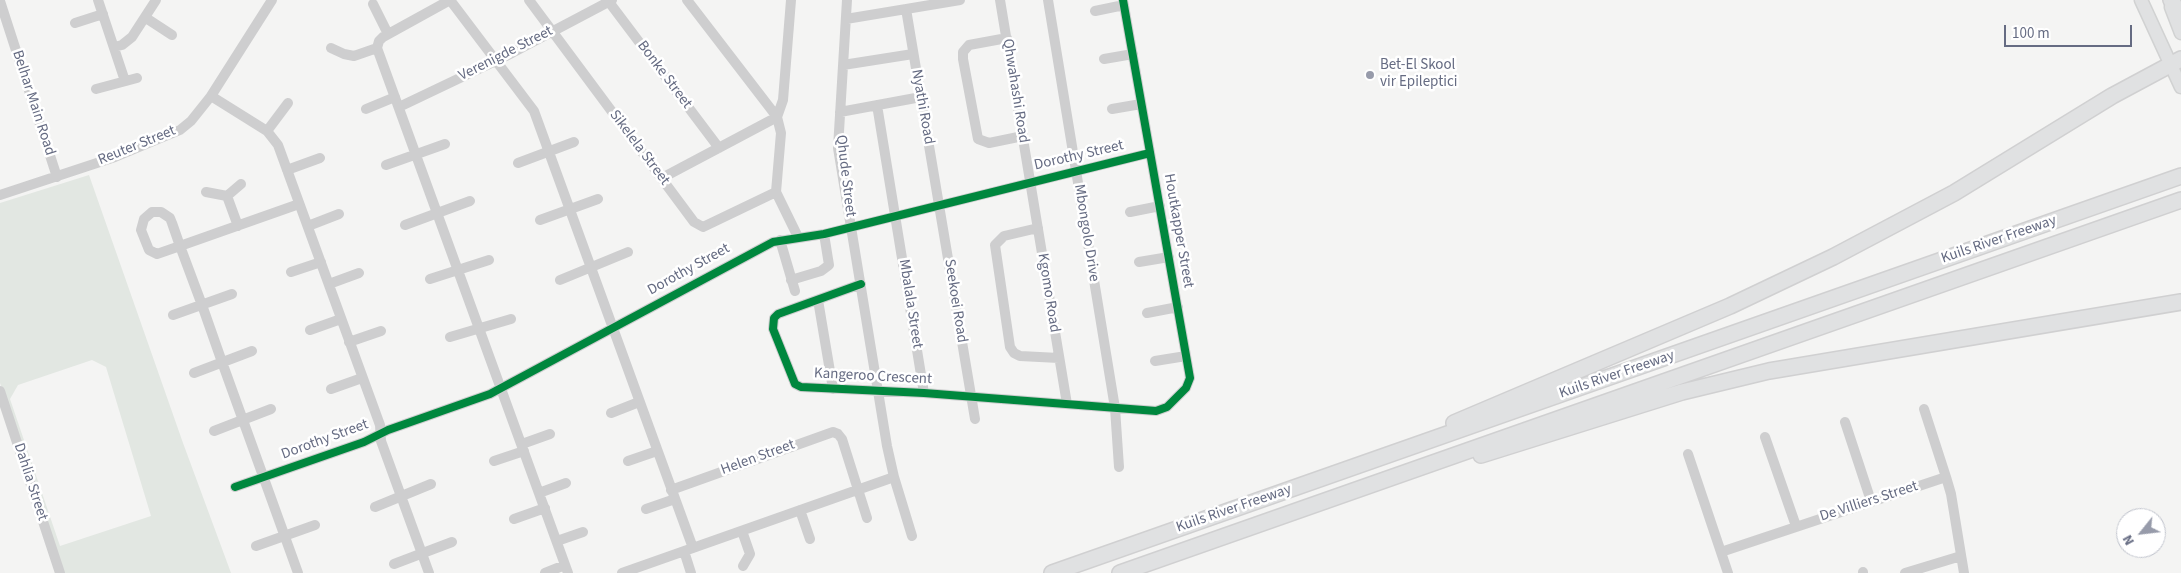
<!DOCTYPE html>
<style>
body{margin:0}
#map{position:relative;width:2181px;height:573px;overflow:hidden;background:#f4f4f3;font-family:"Source Sans 3",sans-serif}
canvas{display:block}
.north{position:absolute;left:2116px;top:508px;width:50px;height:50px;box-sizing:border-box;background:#fff;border:1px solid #c1c4cd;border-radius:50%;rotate:241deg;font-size:14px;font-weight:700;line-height:20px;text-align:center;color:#656b82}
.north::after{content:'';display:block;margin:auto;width:18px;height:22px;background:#979baa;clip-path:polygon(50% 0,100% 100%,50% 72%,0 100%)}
.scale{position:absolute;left:2004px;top:25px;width:128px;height:22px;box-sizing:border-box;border:2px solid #656b82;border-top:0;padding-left:6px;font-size:15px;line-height:18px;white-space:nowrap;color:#656b82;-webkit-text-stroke:4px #fff;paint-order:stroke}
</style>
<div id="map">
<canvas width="2181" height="573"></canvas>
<div class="north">N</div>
<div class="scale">100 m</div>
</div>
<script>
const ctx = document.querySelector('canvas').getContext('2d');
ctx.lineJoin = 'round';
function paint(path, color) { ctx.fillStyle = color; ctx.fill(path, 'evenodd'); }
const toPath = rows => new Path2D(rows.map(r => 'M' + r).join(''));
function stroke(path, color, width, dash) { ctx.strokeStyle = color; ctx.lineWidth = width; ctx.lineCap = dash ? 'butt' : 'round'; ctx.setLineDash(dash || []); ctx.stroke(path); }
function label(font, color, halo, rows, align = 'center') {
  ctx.font = font + ' "Source Sans 3",sans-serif'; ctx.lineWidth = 5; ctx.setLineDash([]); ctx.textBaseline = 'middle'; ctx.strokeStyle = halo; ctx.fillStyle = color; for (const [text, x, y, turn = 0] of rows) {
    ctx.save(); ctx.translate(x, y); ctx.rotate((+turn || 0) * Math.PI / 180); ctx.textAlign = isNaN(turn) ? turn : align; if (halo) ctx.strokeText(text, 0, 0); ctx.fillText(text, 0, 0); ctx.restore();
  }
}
const green = toPath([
 [89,175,183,443,231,573,64,573,0,383,0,203],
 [92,360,106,367,151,516,60,546,10,399,18,385]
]);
const minor = toPath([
 [98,0,125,81],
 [450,0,383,37,379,41,377,48,568,573],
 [450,0,534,111,693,548],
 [529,0,694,222,703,227,776,192,781,133,777,117,783,100,791,0],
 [847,0,838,148,887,446,894,477,912,536],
 [1000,0,1067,404],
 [1048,0,1115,408,1119,467],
 [0,1,57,177],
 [609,2,719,148],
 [373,4,388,34],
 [906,9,975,419],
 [1095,11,1124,5],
 [146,18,172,35],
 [846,19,960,0],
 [75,23,103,14],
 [1007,38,969,45,963,52,963,59,978,139,989,143,1023,136],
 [114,47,122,45,132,37,156,0],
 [331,48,344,54,354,56,377,48],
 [1104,59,1133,54],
 [843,65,913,54],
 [96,89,137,78],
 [211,96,267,131,278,145,380,425,381,441,429,573],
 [877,105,924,393],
 [399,107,506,56,612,0],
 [366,109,395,97],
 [1112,109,1141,104],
 [840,112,921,97],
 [267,131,288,103],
 [518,163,574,142],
 [386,165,445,144],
 [287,170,320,158],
 [662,178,777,117,687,0],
 [206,192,227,196,238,226],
 [776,192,798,237],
 [0,195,115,157,180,130,191,121,211,96,272,0],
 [227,196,241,184],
 [1130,212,1160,206],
 [540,220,598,199],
 [405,225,470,201],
 [308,226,339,214],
 [1038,228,1004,236,995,245,1010,347,1014,353,1020,356,1059,358],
 [780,240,795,291],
 [1139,262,1169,257],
 [291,272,321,262],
 [430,279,489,260],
 [560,280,628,252],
 [791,280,821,271,829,265,824,234],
 [329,284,359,273],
 [861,284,778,314,774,318,773,329,795,384,801,387,924,393,1156,411,1167,407,1186,388,1190,378,1123,0],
 [818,300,833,389],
 [1147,313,1178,307],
 [173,315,232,294],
 [310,330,341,319],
 [450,337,511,319],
 [349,342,381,331],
 [1155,361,1186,356],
 [194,373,252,351],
 [331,389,362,378],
 [0,391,60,573],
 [1924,409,1946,477],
 [611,413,639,402],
 [1845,422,1871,501],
 [214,431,271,409],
 [1765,437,1796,526],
 [522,444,550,434],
 [1688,454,1728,573],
 [494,461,524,451],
 [628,461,657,451],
 [235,487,364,442,388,430,490,394,773,242,824,234,1150,153],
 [671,490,833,432,838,434,842,439,867,518],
 [539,493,566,483],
 [375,507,431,484],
 [646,509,675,499],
 [800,510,810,539],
 [514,519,545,508],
 [742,531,750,554,743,566],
 [557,541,583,532],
 [256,546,315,525],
 [684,551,691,573],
 [1721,552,1946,477,1951,494,1964,573],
 [394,564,452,542],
 [1863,572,1863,573],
 [298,573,222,362,202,305,180,246,172,223,170,218,161,212,152,212,144,219,141,230,149,250,157,254,180,246,299,204],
 [545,573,565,565],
 [622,573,894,477],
 [1905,573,1961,556]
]);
const major = toPath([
 [2141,0,2181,87],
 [2171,7,2181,33]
]);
const highway = toPath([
 [2171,0,2181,16],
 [1454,423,1730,306,1833,257,1954,193,2112,96,2181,59],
 [1481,455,1682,392,1769,371,2181,302],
 [1052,573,2181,176],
 [1120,573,2181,200]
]);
const cycleway = toPath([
 [861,284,778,314,774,318,773,329,795,384,801,387,924,393,1156,411,1167,407,1186,388,1190,378,1123,0],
 [235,487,364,442,388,430,490,394,773,242,824,234,1150,153]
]);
const markers = [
 [1370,75,5,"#979baa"]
];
const streetNames = [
 ["Verenigde Street",506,54,-27],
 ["Bonke Street",664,75,53],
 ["Qhwahashi Road",1015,91,81],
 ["Belhar Main Road",33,103,72],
 ["Nyathi Road",922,107,80],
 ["Reuter Street",137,146,-22],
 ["Sikelela Street",639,148,53],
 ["Dorothy Street",1079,156,-13],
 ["Qhude Street",845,176,83],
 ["Houtkapper Street",1178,231,80],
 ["Mbongolo Drive",1086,233,81],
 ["Kuils River Freeway",1999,240,-19],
 ["Dorothy Street",689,270,-29],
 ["Kgomo Road",1048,293,81],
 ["Seekoei Road",955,301,81],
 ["Mbalala Street",910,304,81],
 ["Kuils River Freeway",1617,375,-19],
 ["Kangeroo Crescent",873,377,3],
 ["Dorothy Street",325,440,-20],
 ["Helen Street",758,458,-20],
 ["Dahlia Street",30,482,72],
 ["De Villiers Street",1869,502,-18],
 ["Kuils River Freeway",1234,509,-19]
];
const poiNames = [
 ["Bet-El Skool",1380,66],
 ["vir Epileptici",1380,83]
];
paint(green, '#e2e7e2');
stroke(major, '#d1d2d2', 15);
stroke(highway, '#d0d0d1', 18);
stroke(minor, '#cececf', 10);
stroke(major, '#e0e1e2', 12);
stroke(highway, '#e0e1e2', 15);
stroke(cycleway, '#00873e', 8);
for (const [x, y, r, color] of markers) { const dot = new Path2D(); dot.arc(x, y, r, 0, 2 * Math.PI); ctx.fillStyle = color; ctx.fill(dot); stroke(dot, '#fff', 2); }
label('15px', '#656b82', '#fff', streetNames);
label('15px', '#656b82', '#fff', poiNames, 'left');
</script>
